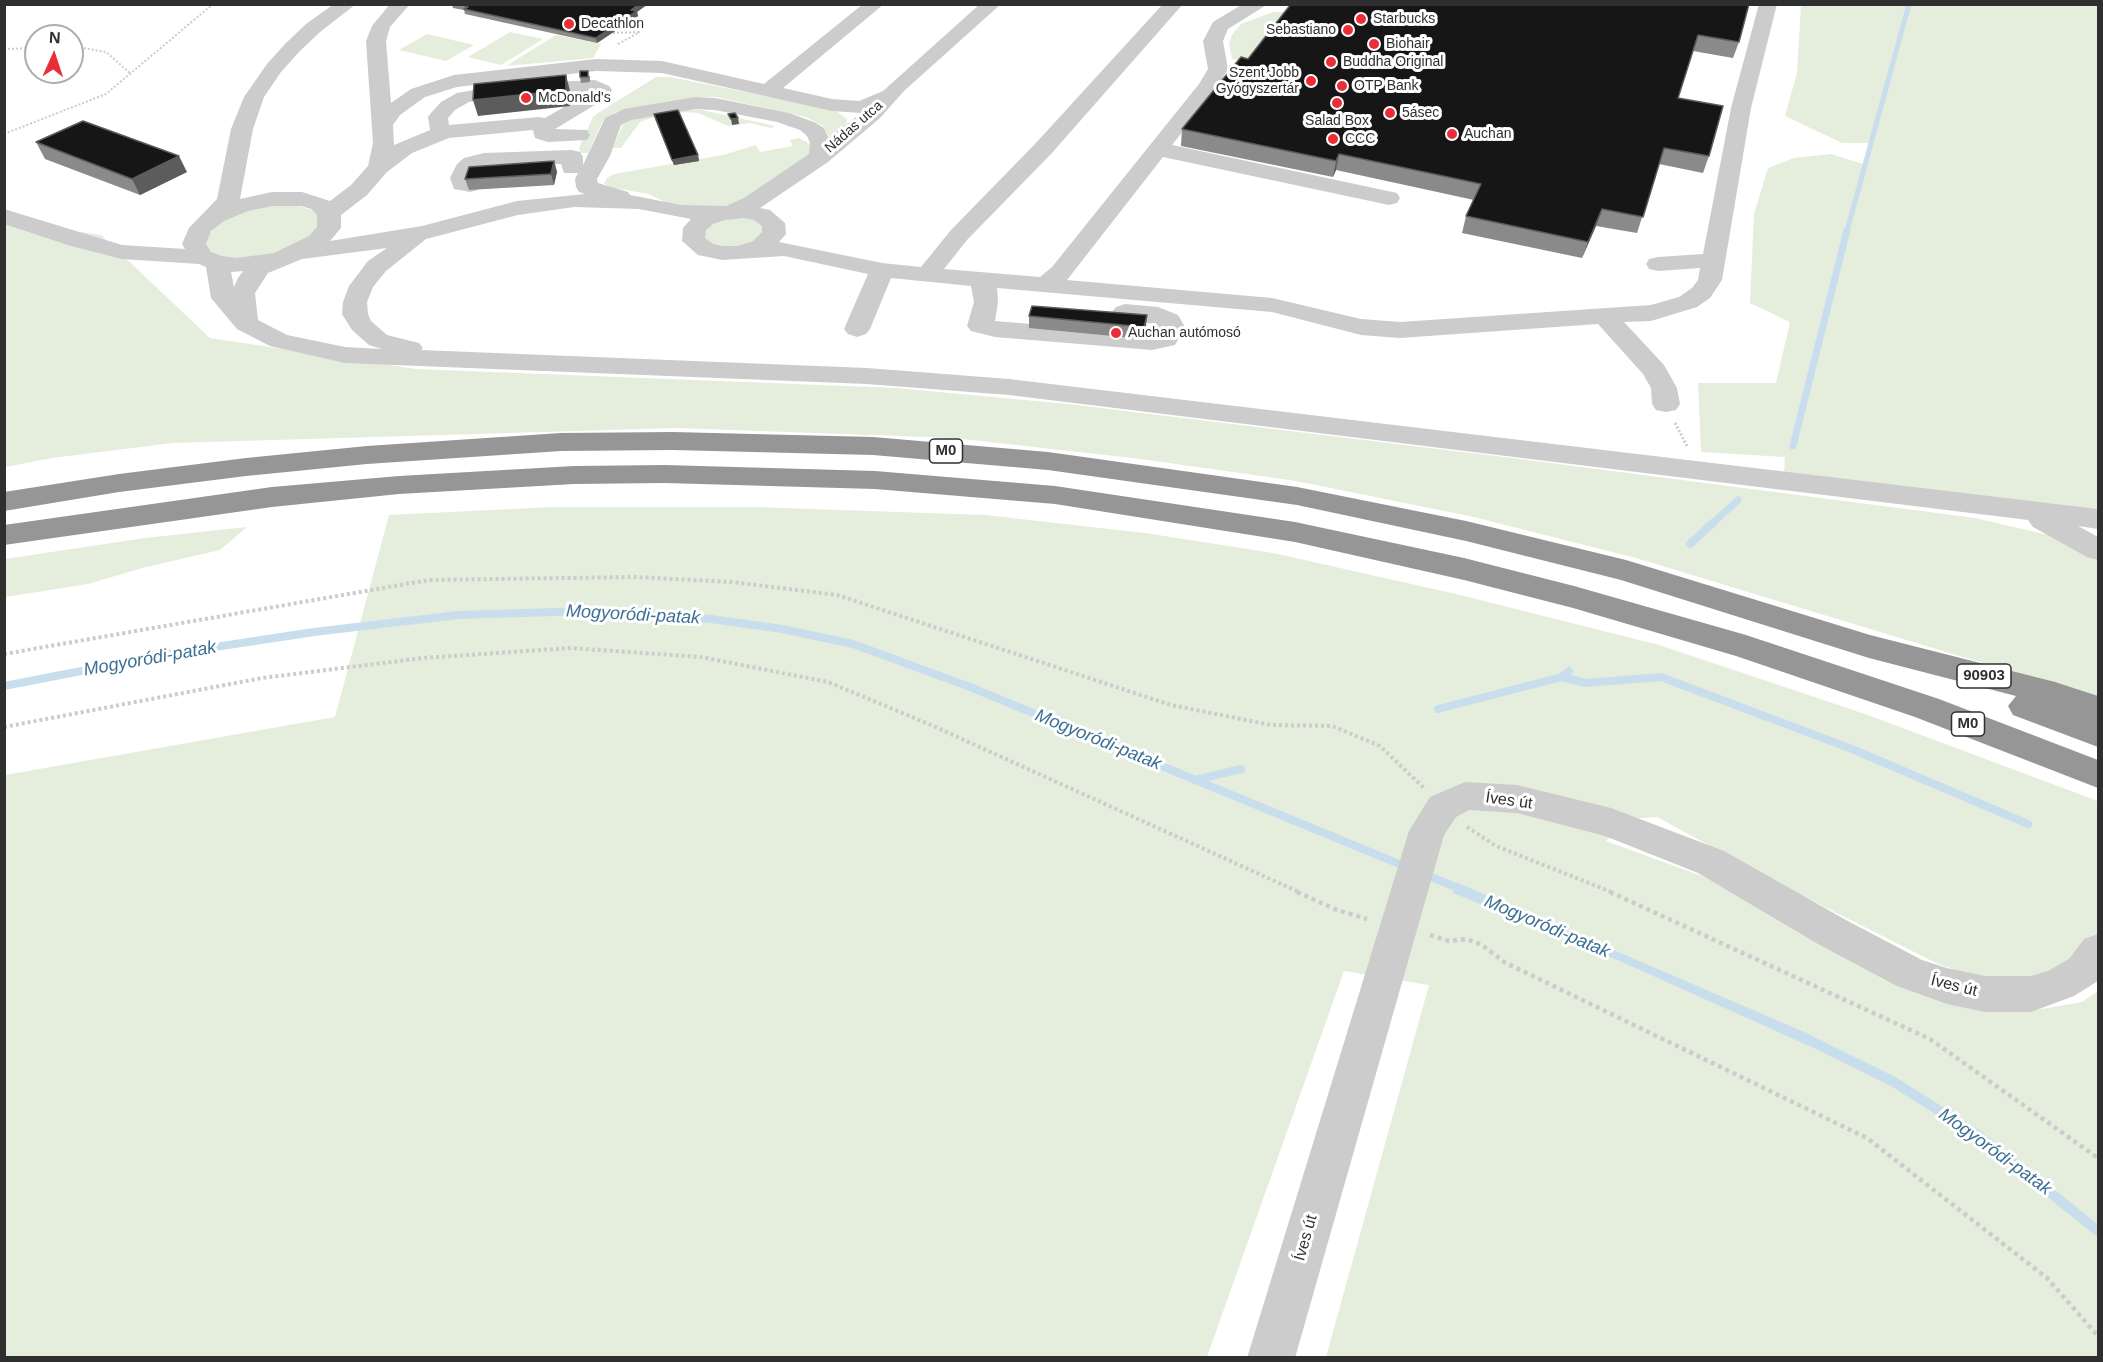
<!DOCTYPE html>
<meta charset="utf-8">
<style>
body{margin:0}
#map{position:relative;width:2103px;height:1362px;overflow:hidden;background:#fff;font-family:Helvetica,sans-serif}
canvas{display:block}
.frame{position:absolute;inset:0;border:6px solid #2f2f2f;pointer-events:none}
.north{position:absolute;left:24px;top:24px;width:60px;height:60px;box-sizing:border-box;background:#fff;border:2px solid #acacac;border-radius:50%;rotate:3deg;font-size:16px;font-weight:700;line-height:24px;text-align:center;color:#2f2f2f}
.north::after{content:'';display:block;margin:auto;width:21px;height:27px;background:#ea2e38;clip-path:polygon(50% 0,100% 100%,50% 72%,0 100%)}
</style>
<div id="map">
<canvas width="2103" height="1362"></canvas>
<div class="frame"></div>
<div class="north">N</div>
</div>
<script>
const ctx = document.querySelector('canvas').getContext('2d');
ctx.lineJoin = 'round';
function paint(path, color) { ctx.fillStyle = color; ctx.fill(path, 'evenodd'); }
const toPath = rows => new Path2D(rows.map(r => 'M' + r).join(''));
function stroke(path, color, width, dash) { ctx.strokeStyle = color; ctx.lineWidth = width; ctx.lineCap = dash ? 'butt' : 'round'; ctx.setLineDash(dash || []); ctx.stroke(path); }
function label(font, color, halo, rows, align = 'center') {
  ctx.font = font + ' Helvetica,sans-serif'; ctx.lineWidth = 6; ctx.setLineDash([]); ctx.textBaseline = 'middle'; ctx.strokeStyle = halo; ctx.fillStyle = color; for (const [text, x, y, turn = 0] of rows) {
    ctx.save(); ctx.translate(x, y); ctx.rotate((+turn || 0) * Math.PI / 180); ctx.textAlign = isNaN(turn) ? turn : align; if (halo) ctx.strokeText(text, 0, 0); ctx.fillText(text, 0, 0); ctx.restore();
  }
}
const green = toPath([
 [1898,4,2098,5,2098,509,1784,473,1785,457,1701,452,1698,383,1776,383,1790,322,1750,303,1754,214,1768,168,1794,158,1831,154,1863,164,1869,143,1842,143,1785,116,1797,73,1801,5],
 [1273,12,1291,12,1251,62,1232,59,1229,44,1232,35,1241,24],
 [510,32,543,39,501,65,468,57],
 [427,34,474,45,446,61,399,50],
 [556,35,601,44,593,58,506,66],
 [656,77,670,77,835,110,847,119,846,125,833,142,823,126,806,117,716,97,702,97,616,112,603,120,588,153,580,153,579,148,593,117,598,113],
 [691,109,702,110,775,126,771,128,750,123,728,126,698,113,685,112,651,118,640,122,621,148,613,148,622,126,627,120],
 [799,138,810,144,811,155,735,206,702,210,667,203,649,194,609,187,604,183,607,178,614,174,723,155,756,145,760,152,793,146,790,140],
 [293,204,311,210,317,214,319,226,315,233,285,252,231,259,212,253,207,247,206,241,208,235,220,222,255,207],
 [739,215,762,222,763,236,738,248,717,247,705,240,703,231,707,226],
 [5,221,101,235,210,338,416,369,896,388,1068,404,1520,459,1975,518,2061,538,2098,557,2098,698,1636,558,1474,517,1296,481,1141,459,954,438,676,428,173,443,52,458,5,467],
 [553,507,753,507,985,515,1145,533,1273,553,1456,594,1659,645,1865,714,2098,801,2098,932,2092,946,2056,978,1984,979,1938,964,1793,891,1657,817,1628,819,1606,841,1702,876,1900,981,1999,1008,2036,1010,2082,1002,2098,991,2098,1357,1326,1357,1429,985,1344,971,1207,1357,5,1358,5,775,335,717,389,515],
 [247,527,220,550,146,567,88,584,5,597,5,559,145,538]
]);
const water = toPath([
 [1456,882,1811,1035,1807,1045,1622,962,1453,893]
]);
const streamFar3 = toPath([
 [1847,231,1909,4]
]);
const streamFar2 = toPath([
 [1793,446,1847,230],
 [1713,523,1738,500]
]);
const streamFar1 = toPath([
 [1690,544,1714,522],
 [1562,677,1586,683,1661,677,1852,749,2028,824],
 [4,686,169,654,314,632,458,615,589,611,711,619,782,629,853,644,970,687,1409,868],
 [1438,709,1562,677,1569,671],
 [1195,780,1241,769],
 [1424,874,1465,891]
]);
const stream = toPath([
 [1799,1035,1894,1082,1981,1137,2098,1231]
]);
const pathFar3 = toPath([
 [613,33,639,32],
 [618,44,640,32],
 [72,46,106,52,131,74],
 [4,49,36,48],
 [4,134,106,94,213,4]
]);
const pathFar2 = toPath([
 [1675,423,1687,446]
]);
const pathFar1 = toPath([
 [4,654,429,580,635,577,732,582,837,595,1171,705,1271,725,1332,726,1380,746,1424,788],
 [4,727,262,678,423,658,571,648,701,657,828,682,931,725,1301,893],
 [1467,827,1496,846,1614,893]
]);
const path = toPath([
 [1297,892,1337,910,1367,919],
 [1610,892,1930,1039,2098,1158],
 [1430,935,1449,941,1467,939,1482,945,1504,962,1867,1138,2047,1278,2098,1336]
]);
const minor = toPath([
 [334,4,356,4,320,32,299,52,281,72,264,97,253,129,240,199,272,192,302,192,330,201,351,185,368,166,373,143,366,41,372,26,390,4,410,4,390,27,386,41,391,103,411,89,454,75,596,59,662,61,764,84,863,4,884,4,783,88,832,99,859,101,883,91,980,4,1001,4,904,91,880,118,828,162,760,208,770,210,785,223,786,234,779,242,882,263,921,267,951,230,1035,144,1163,4,1183,4,1051,154,967,240,944,269,1040,277,1052,267,1199,84,1208,69,1203,41,1213,22,1243,4,1268,4,1228,29,1223,41,1228,69,1214,91,1172,145,1397,193,1400,198,1397,203,1389,205,1163,157,1067,280,1272,298,1361,319,1400,322,1651,305,1679,297,1692,288,1698,280,1700,268,1658,271,1649,269,1646,264,1649,259,1658,257,1703,254,1731,108,1759,4,1777,4,1751,108,1722,280,1710,298,1697,307,1651,321,1624,322,1664,365,1677,388,1680,404,1676,410,1666,412,1656,410,1652,404,1651,388,1643,374,1598,324,1400,338,1361,335,1272,312,997,288,998,302,995,321,1152,334,1156,334,1158,325,1116,317,1112,312,1116,307,1125,304,1158,307,1178,315,1185,327,1175,345,1152,350,995,337,971,331,967,326,974,302,971,286,891,278,870,329,866,334,857,337,848,334,844,329,868,274,784,256,722,260,698,255,682,241,683,228,691,219,639,209,574,207,518,215,426,239,386,271,373,287,367,302,368,314,371,321,387,335,419,343,423,348,421,350,867,368,1009,379,2098,509,2098,529,2078,526,2098,537,2098,560,2087,557,2033,527,2028,520,1009,395,867,384,345,363,270,346,237,329,211,298,206,267,199,264,122,259,71,246,4,224,4,209,122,245,185,249,182,244,189,228,217,199,231,129,244,97,267,64,285,44,306,24,334,4],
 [596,71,662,73,832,111,861,113,829,138,824,128,814,122,789,113,715,98,695,97,624,109,605,118,583,165,583,157,580,152,572,150,484,153,464,158,457,164,450,178,454,189,470,192,478,190,481,185,472,178,480,168,561,164,564,173,578,173,575,179,576,187,579,192,585,194,517,201,422,226,330,241,341,228,341,215,367,195,387,172,412,153,449,138,533,130,535,138,548,142,587,140,590,135,587,130,555,129,608,97,612,90,609,86,595,80,555,82,548,84,545,88,548,92,555,94,590,92,545,118,539,117,449,125,448,118,455,110,469,102,493,98,496,94,493,90,486,88,457,93,441,102,431,113,428,117,430,130,394,145,393,125,400,115,425,97,457,87,596,71],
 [695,109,715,110,777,122,800,130,807,136,810,143,809,154,744,198,726,206,681,205,630,195,628,192,598,183,597,179,610,156,621,125,631,120,695,109],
 [272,206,301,206,311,209,317,215,317,227,309,236,274,253,236,258,222,256,211,252,206,244,211,231,224,221,248,211,272,206],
 [744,218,754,220,762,226,762,232,753,241,738,246,722,246,713,244,705,238,706,230,713,224,725,220,744,218],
 [387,248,368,261,349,286,343,302,342,314,352,330,369,345,382,349,345,347,287,335,258,320,255,293,268,273,302,259,387,248],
 [243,271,238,278,234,287,231,272,243,271],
 [1465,782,1517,785,1611,808,1724,851,1846,920,1922,960,1947,968,1985,976,2031,976,2048,971,2069,959,2084,939,2098,934,2098,981,2074,996,2031,1012,1985,1012,1947,1004,1897,986,1818,944,1698,873,1605,836,1517,813,1469,810,1456,817,1444,835,1295,1358,1247,1358,1409,831,1430,797,1465,782]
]);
const highway = toPath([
 [673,432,873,437,1048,452,1297,487,1466,521,1626,560,1870,635,2055,682,2098,696,2098,747,2013,715,2008,706,2016,696,1869,658,1621,580,1466,541,1297,505,1048,470,873,455,673,450,561,451,367,464,246,476,119,492,4,511,4,492,119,474,246,458,367,446,561,433,673,432],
 [665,465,875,471,1055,486,1295,522,1464,558,1574,586,1746,635,1939,699,2098,760,2098,788,1915,717,1736,656,1573,608,1464,580,1295,542,1055,504,875,489,665,483,574,484,399,494,272,507,4,545,4,525,272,487,399,476,574,466,665,465]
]);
const wall = toPath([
 [452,4,648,4,637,12,638,16,597,43,465,14,464,10,453,8],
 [1749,4,1739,42,1733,58,1693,51,1678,98,1709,156,1703,173,1659,164,1637,233,1596,226,1582,258,1462,233,1466,216,1474,200,1336,170,1333,177,1181,146,1182,129,1248,59],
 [590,76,590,82,581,83,580,77],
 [654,114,698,155,699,161,674,165,655,119],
 [36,142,187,172,140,195,45,159],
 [554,161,557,172,554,185,469,190,465,179],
 [1029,316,1146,327,1144,339,1029,328]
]);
const shadedWall = toPath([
 [639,4,648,4,637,12,638,16,597,43,596,38],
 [566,75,570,91,570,106,478,116,473,100],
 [738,118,739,124,732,125,731,119],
 [1339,154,1336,170,1333,177,1336,161],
 [698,155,699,161,674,165,672,160],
 [179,156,187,172,140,195,132,179],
 [554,161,557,172,554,185,551,174],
 [1602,209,1596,226,1582,258,1588,242],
 [1147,315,1146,327,1144,339,1144,327]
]);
const building = toPath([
 [459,4,639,4,631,10,637,11,596,38,464,9,468,7,459,4],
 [1291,4,1749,4,1739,42,1698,35,1678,98,1723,106,1709,156,1664,148,1643,217,1602,209,1588,242,1466,216,1481,184,1339,154,1336,161,1182,129,1241,57,1248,59,1291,4],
 [580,71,588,71,588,77,580,77,580,71],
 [566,75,566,90,473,100,474,84,566,75],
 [678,110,698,155,672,160,654,114,678,110],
 [735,113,738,118,731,119,728,114,735,113],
 [83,121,179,156,132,179,36,142,83,121],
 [554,161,551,174,465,179,469,167,554,161],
 [1032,306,1147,315,1144,327,1029,316,1032,306]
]);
const markers = [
 [1361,19,6,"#ea2e38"],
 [569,24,6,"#ea2e38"],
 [1348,30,6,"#ea2e38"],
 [1374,44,6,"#ea2e38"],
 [1331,62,6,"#ea2e38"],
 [1311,81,6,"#ea2e38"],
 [1342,86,6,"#ea2e38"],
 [526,98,6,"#ea2e38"],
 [1337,103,6,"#ea2e38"],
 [1390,113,6,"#ea2e38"],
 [1452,134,6,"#ea2e38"],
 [1333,139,6,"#ea2e38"],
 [1116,333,6,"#ea2e38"]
];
const farPoinames = [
 ["Starbucks",1373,19],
 ["Decathlon",581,24],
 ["Sebastiano",1336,30,"right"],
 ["Biohair",1386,44],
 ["Buddha Original",1343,62],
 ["Szent Jobb",1299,73,"right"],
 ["Gyógyszertár",1299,89,"right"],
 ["OTP Bank",1354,86],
 ["McDonald's",538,98],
 ["5ásec",1402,113],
 ["Salad Box",1337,121,"center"],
 ["Auchan",1464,134],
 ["CCC",1345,139],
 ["Auchan autómosó",1128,333]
];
const farStreetnames = [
 ["Nádas utca",854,127,-41]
];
const shields = [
 [946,451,33],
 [1984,676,54],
 [1968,724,33]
];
const shieldNames = [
 ["M0",946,451],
 ["90903",1984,676],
 ["M0",1968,724]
];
const streetNames = [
 ["Íves út",1509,801,8],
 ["Íves út",1954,986,14],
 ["Íves út",1306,1238,-74]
];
const waterNames = [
 ["Mogyoródi-patak",633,615,3],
 ["Mogyoródi-patak",150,659,-10],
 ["Mogyoródi-patak",1098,740,22],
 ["Mogyoródi-patak",1547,927,23],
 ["Mogyoródi-patak",1995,1152,36]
];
paint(green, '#e5eddd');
paint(water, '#c9deed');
stroke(streamFar3, '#c9deed', 5);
stroke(streamFar2, '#c9deed', 7);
stroke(streamFar1, '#c9deed', 8);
stroke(stream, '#c9deed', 10);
stroke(pathFar3, '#ccc', 2, [2, 2]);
stroke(pathFar2, '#ccc', 3, [2, 2]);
stroke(pathFar1, '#ccc', 4, [3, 3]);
stroke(path, '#ccc', 4.5, [4, 4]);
paint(minor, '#ccc');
paint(highway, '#969696');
paint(wall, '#8a8a8a');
paint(shadedWall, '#5c5c5c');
paint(building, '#161616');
stroke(building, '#5c5c5c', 1.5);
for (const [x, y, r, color] of markers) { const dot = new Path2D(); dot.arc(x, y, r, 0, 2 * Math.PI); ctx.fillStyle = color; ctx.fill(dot); stroke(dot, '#fff', 2); }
label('14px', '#2f2f2f', '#fff', farPoinames, 'left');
label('14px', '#2f2f2f', '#fff', farStreetnames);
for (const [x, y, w] of shields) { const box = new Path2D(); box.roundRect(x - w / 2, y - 12, w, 24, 4.5); ctx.fillStyle = '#fff'; ctx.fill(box); stroke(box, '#2f2f2f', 1.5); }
label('bold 15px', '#2f2f2f', null, shieldNames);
label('16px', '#2f2f2f', '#fff', streetNames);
label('italic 18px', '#3b7094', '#fff', waterNames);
</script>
